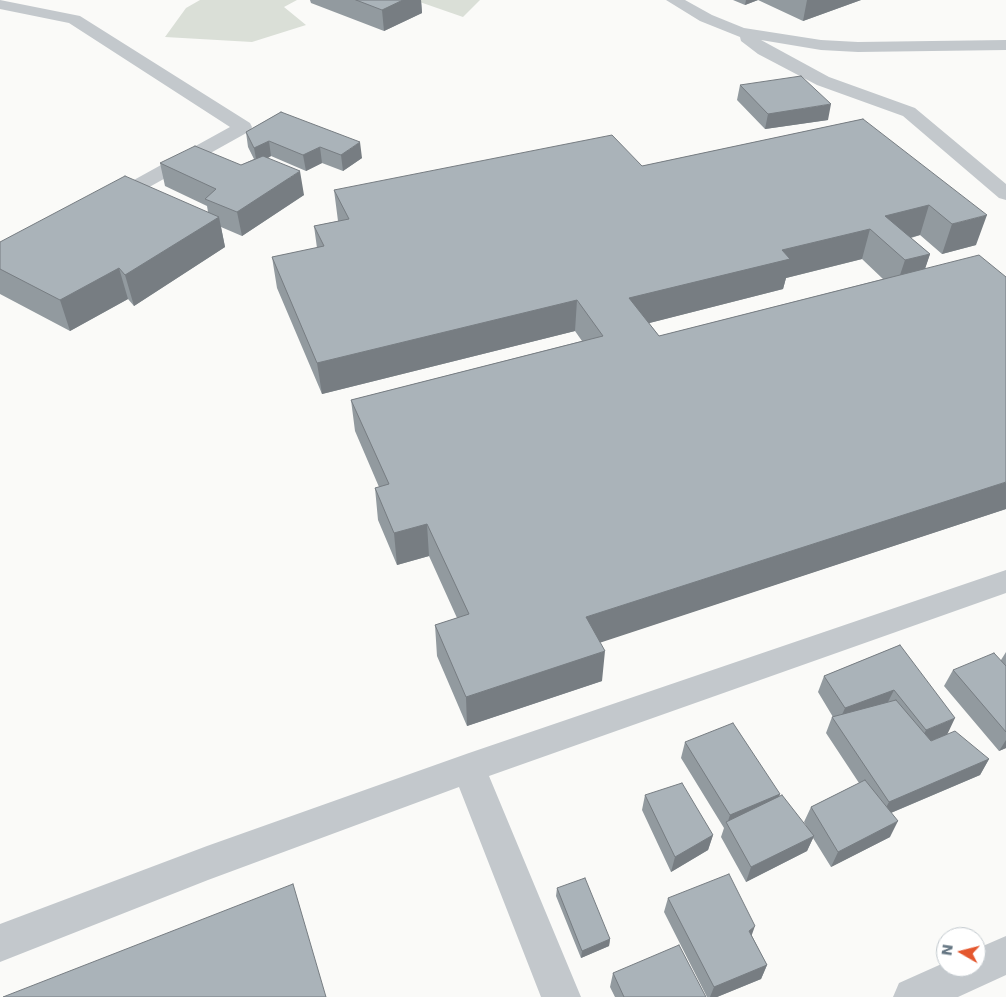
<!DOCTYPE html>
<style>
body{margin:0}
#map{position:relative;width:1006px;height:997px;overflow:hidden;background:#fafaf8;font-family:"DejaVu Sans",sans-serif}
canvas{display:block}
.north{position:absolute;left:936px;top:927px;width:50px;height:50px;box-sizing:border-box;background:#fff;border:1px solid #c1c8cd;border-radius:50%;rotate:278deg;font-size:14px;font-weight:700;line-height:20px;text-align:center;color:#657683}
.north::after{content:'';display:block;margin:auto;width:18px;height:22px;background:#e4572e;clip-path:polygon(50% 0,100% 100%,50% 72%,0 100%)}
</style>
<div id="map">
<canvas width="1006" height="997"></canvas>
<div class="north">N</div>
</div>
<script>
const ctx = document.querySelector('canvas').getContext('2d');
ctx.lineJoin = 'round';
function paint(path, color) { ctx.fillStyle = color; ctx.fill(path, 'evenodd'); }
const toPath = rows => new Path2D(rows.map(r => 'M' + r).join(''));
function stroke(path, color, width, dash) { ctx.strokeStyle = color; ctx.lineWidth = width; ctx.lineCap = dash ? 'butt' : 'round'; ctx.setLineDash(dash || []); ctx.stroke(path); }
const green = toPath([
 [200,0,297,0,284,7,306,25,252,42,165,37,186,8],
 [414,0,480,0,463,17]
]);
const minor = toPath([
 [0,0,80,16,250,123,252,127,250,131,117,205,110,207,103,205,100,201,103,197,230,127,69,23,0,9,0,0],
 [666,0,685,0,712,15,744,28,821,40,858,42,1006,40,1006,50,858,52,821,50,761,40,829,77,915,108,1006,184,1006,200,999,198,903,116,817,85,758,54,741,41,740,37,700,21,666,0],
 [1006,570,1006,593,489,776,581,997,541,997,459,787,208,880,0,962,0,924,207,846,469,753,1006,570],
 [1006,936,1006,975,958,997,893,997,899,983,946,962,946,967,976,967,976,949,1006,936]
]);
const wall = toPath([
 [310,0,421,0,422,13,384,31,311,3],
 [733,0,861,0,803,21,758,0,745,5],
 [740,85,828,120,765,129,737,100],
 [281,112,362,158,343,171,322,163,306,171,271,156,268,158,304,195,242,236,221,227,225,247,134,306,128,299,70,331,0,294,0,242,208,212,207,206,165,186,160,163,241,165,254,159,248,147,246,132],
 [863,119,976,245,942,254,920,235,911,238,930,254,925,268,1006,509,600,642,602,681,467,726,437,656,435,625,457,618,429,556,397,565,378,520,375,488,379,487,355,431,351,400,582,341,575,331,322,394,277,288,272,257,317,248,314,226,338,221,334,190,642,166],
 [862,259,883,279,659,336,649,323,783,289,786,278],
 [900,645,931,741,989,759,980,775,891,813,890,837,831,867,813,838,807,851,746,882,721,837,724,828,681,758,685,742,780,794,779,797,808,829,804,822,811,807,859,783,826,733,832,717,833,717,818,692,824,676],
 [1006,652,1006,748,999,751,944,686,953,670,1001,660],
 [645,795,713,835,708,850,671,872,642,810],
 [557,888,610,939,609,946,581,958,556,896],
 [668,898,752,936,767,965,761,979,717,997,707,997,664,912],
 [613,973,706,997,615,997,610,987]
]);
const shadedWall = toPath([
 [403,0,421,0,422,13,384,31,382,10],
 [746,0,758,0,745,5],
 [807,0,861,0,803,21],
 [831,104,828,120,765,129,768,114],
 [269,141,271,156,257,164,254,148],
 [360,142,362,158,343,171,341,155],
 [320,147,322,163,306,171,303,155],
 [300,171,304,195,242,236,237,212],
 [929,205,920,235,886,244,885,216],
 [987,215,976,245,942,254,952,224],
 [219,217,225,247,134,306,125,275],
 [870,229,862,259,786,278,783,289,626,329,629,298,782,250],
 [930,254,920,284,895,290,905,260],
 [119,268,128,299,70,331,60,300],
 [577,300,575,331,322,394,317,363],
 [1006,482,1006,509,584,648,586,617],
 [427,524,429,556,397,565,394,533],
 [605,651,602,681,467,726,466,697],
 [894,690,886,706,838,724,845,708],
 [955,718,947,735,918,746,926,730],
 [1006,740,1006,748,999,751],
 [989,759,980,775,881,817,889,802],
 [780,794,774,809,727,824,730,815],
 [898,821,890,837,831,867,838,852],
 [713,835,708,850,671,872,675,857],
 [814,836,807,851,746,882,751,867],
 [755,926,750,940,749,931],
 [610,939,609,946,581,958,582,951],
 [767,965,761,979,717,997,710,997,714,987]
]);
const building = toPath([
 [356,0,403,0,382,10,356,0],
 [801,76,831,104,768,114,740,85,801,76],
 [281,112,360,142,341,155,320,147,303,155,269,141,254,148,246,132,281,112],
 [863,119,987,215,952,224,929,205,885,216,930,254,905,260,870,229,782,250,790,259,629,298,659,336,979,255,1006,277,1006,482,586,617,605,651,466,697,435,625,469,614,427,524,394,533,375,488,389,484,351,400,603,336,577,300,317,363,272,257,324,246,314,226,349,219,334,190,612,135,642,166,863,119],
 [195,146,241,165,263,156,300,171,237,212,205,199,216,189,160,163,195,146],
 [125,176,219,217,125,275,119,268,60,300,0,269,0,242,125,176],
 [900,645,955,718,926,730,894,690,845,708,824,676,900,645],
 [994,653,1006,666,1006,732,953,670,994,653],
 [896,700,931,741,955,731,989,759,889,802,832,717,896,700],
 [733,723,780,794,730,815,685,742,733,723],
 [865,780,898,821,838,852,811,807,865,780],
 [682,783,713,835,675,857,645,795,682,783],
 [782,795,814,836,751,867,726,822,782,795],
 [729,874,755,926,749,931,767,965,714,987,668,898,729,874],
 [585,878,610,939,582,951,557,888,585,878],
 [293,884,326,997,3,997,293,884],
 [679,945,706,997,624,997,613,973,679,945]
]);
paint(green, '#dadfd7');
paint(minor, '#c3c8cc');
paint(wall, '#929a9f');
paint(shadedWall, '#777d82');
paint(building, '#aab3b9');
stroke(building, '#777d82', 1);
</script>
